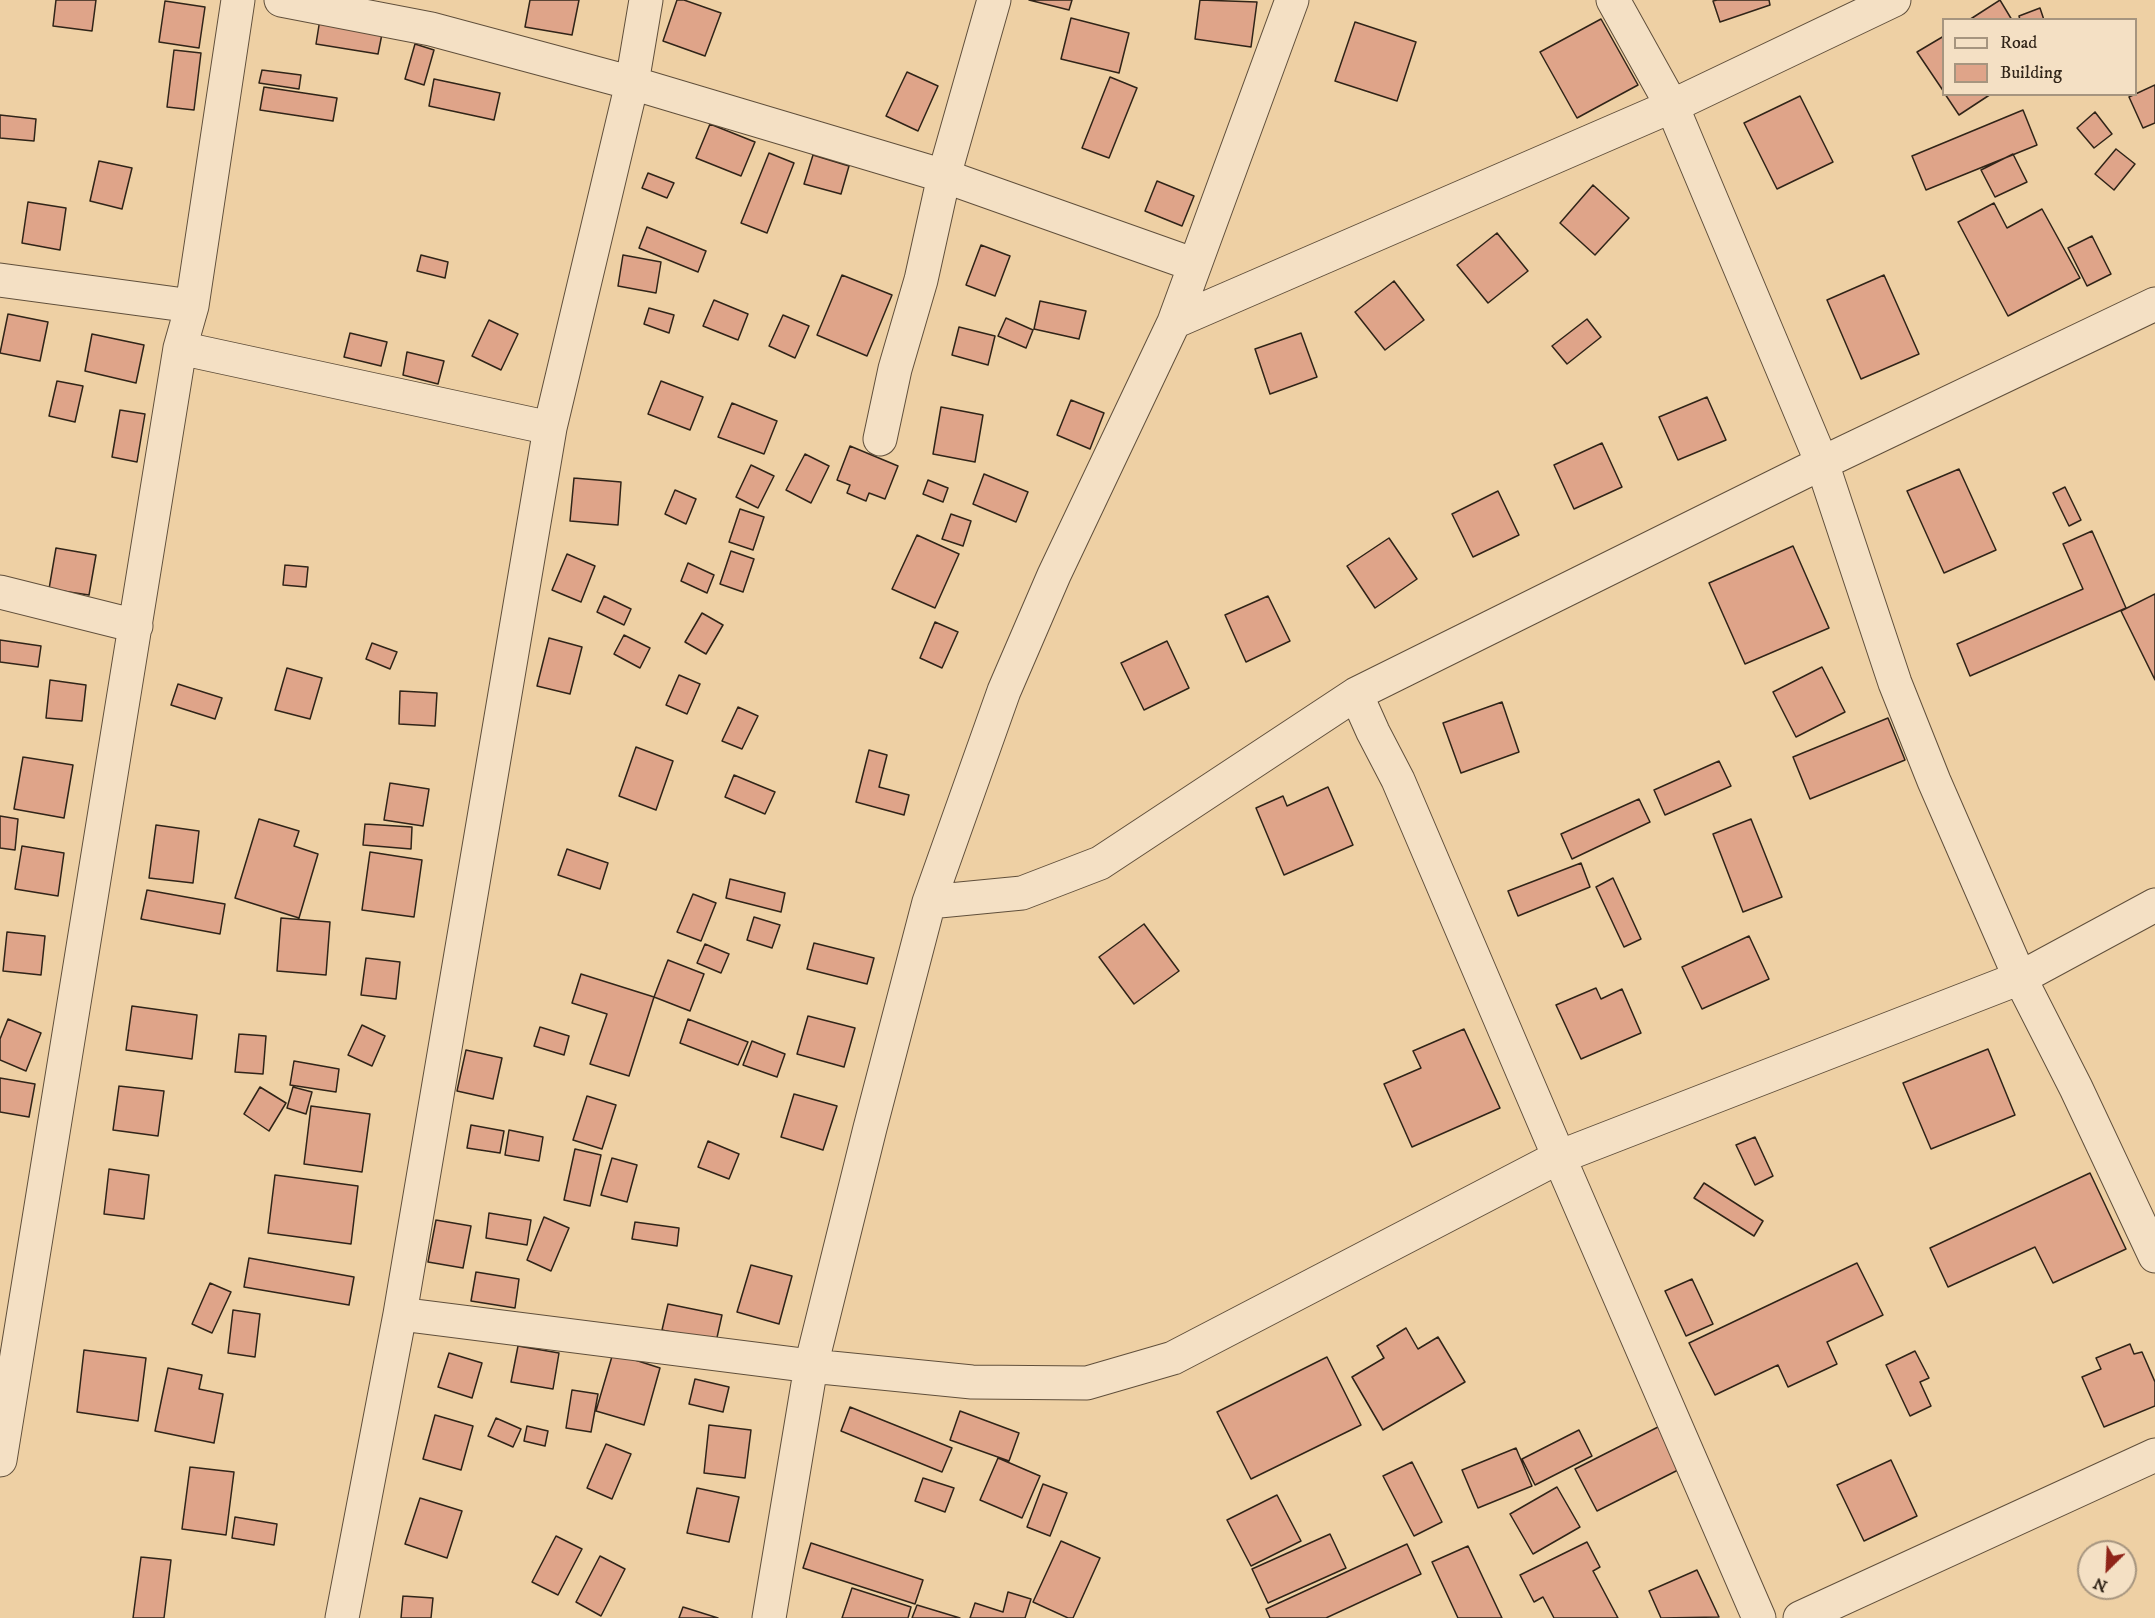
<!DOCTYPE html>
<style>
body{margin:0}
#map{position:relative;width:2155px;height:1618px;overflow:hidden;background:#eed0a4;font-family:"IM FELL DW Pica",serif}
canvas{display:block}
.legend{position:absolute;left:1942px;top:18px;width:195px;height:78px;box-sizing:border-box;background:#f4e0c4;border:2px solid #a6957f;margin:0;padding:8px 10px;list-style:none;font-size:18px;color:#302418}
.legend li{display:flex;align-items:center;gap:12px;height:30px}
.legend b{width:30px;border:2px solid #a6957f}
.north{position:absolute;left:2077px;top:1540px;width:60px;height:60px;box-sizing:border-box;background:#f4e0c4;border:2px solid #a6957f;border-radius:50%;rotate:204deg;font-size:16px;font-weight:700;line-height:24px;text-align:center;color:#302418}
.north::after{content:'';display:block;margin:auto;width:21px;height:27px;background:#8f2418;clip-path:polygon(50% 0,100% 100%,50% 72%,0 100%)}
</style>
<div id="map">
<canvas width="2155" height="1618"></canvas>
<ul class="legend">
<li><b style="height:8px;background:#f4e0c4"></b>Road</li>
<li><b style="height:16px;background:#dfa489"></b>Building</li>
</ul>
<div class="north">N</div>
</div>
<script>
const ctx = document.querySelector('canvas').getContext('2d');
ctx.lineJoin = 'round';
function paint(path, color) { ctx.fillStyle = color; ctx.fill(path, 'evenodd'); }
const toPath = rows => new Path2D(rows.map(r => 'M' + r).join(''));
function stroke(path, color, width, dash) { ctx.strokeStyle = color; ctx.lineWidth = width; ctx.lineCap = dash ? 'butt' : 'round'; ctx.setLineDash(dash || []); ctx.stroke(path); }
const building = toPath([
 [56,0,96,0,92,31,53,26,56,0],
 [530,0,579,0,572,35,525,27,530,0],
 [677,0,684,0,721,13,705,56,663,41,677,0],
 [1029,0,1072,0,1069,10,1029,0],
 [1200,0,1257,2,1251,47,1195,39,1200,0],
 [1717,0,1769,0,1770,5,1720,22,1713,1,1717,0],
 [2000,0,2012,20,1969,20,2000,0],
 [165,1,205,7,199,48,159,42,165,1],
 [2040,8,2044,20,2020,20,2019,16,2040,8],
 [1071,18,1129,33,1119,73,1061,59,1071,18],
 [320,19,383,29,378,54,316,44,320,19],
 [1601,19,1638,85,1577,118,1540,52,1601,19],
 [1355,22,1416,42,1397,101,1335,81,1355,22],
 [1944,36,1944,92,1917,52,1944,36],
 [415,44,434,50,424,85,405,79,415,44],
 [174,50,201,53,194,110,167,107,174,50],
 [262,70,301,75,299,89,259,83,262,70],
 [907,72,938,86,918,131,886,116,907,72],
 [1110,77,1137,88,1109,158,1082,148,1110,77],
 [434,79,500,93,494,120,429,106,434,79],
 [2155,85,2155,123,2143,128,2129,97,2155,85],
 [264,87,337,98,333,121,260,110,264,87],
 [1945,94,1991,94,1959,115,1945,94],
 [1800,96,1833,162,1777,189,1744,123,1800,96],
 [2023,110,2037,145,1926,190,1912,156,2023,110],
 [2095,112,2112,134,2094,148,2077,128,2095,112],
 [0,115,36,119,34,141,0,138,0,115],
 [710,124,755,142,741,176,696,158,710,124],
 [2116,149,2135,164,2114,190,2095,174,2116,149],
 [769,153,794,163,767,233,741,223,769,153],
 [2013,154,2027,182,1995,197,1981,170,2013,154],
 [813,155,849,166,841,194,804,184,813,155],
 [99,161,132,168,122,209,90,201,99,161],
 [648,173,674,183,667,198,642,188,648,173],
 [1157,181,1194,196,1182,226,1145,211,1157,181],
 [1593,185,1629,218,1595,255,1560,223,1593,185],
 [28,202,66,208,60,250,22,243,28,202],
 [1994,203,2007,228,2042,209,2080,278,2008,316,1958,222,1994,203],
 [647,227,706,251,698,272,639,248,647,227],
 [1497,233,1528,271,1488,303,1457,265,1497,233],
 [2092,236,2111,274,2087,286,2068,248,2092,236],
 [981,245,1010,256,995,296,966,285,981,245],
 [421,255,448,262,445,278,417,271,421,255],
 [623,255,661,262,656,293,618,286,623,255],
 [842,275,892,295,867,356,817,335,842,275],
 [1884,275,1919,354,1861,379,1827,300,1884,275],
 [1394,281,1424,320,1385,350,1355,312,1394,281],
 [714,300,748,314,738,340,703,326,714,300],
 [1040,301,1086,311,1079,339,1034,329,1040,301],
 [649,308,674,315,669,333,644,324,649,308],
 [8,314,48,322,40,361,0,353,8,314],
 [783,315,809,326,795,358,769,346,783,315],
 [1006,318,1033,330,1026,348,998,336,1006,318],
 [1587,319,1601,337,1567,364,1552,346,1587,319],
 [489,320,518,334,501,370,472,356,489,320],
 [959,327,995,336,988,365,952,355,959,327],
 [350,333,387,342,381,366,344,357,350,333],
 [1301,333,1317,377,1270,394,1255,349,1301,333],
 [92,334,144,345,136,383,85,371,92,334],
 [407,352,444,361,438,384,403,375,407,352],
 [57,381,83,386,75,422,49,416,57,381],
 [661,381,703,397,690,430,648,414,661,381],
 [1707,397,1726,440,1678,460,1659,417,1707,397],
 [1071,400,1104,413,1090,449,1057,435,1071,400],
 [732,403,777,421,764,454,718,437,732,403],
 [941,407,983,415,975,462,933,454,941,407],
 [120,410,145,414,137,462,112,457,120,410],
 [1602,443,1622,487,1574,509,1554,465,1602,443],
 [850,446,898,466,885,499,869,493,866,501,847,493,850,485,837,480,850,446],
 [805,454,829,466,811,503,786,490,805,454],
 [751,465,774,476,758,508,736,497,751,465],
 [1959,469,1996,550,1944,573,1907,491,1959,469],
 [984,474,1028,492,1016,522,973,504,984,474],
 [574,478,621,482,618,525,570,521,574,478],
 [928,480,948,488,943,502,923,494,928,480],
 [2065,487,2081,520,2069,526,2053,493,2065,487],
 [675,490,696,499,686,524,665,514,675,490],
 [1498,491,1519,535,1473,557,1452,514,1498,491],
 [740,509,764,517,753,550,729,542,740,509],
 [951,514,971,521,963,546,942,539,951,514],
 [2092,531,2126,608,1970,676,1957,644,2083,589,2063,544,2092,531],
 [917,535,959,554,935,608,892,589,917,535],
 [1389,538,1417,579,1375,608,1347,566,1389,538],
 [1793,546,1829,628,1745,664,1709,583,1793,546],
 [56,548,96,555,89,595,49,589,56,548],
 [731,551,754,559,743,592,720,584,731,551],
 [567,554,595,566,581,602,552,590,567,554],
 [688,563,714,575,707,593,681,581,688,563],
 [285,565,308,567,306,587,283,585,285,565],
 [2155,594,2155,680,2121,611,2155,594],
 [604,596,631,609,624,625,597,612,604,596],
 [1268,596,1290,641,1246,662,1225,615,1268,596],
 [702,613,723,625,706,654,685,642,702,613],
 [935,622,958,632,942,668,920,658,935,622],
 [624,635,650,648,640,668,614,654,624,635],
 [549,638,582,647,570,694,537,686,549,638],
 [0,640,41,646,38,667,0,662,0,640],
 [1167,641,1189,688,1144,710,1121,663,1167,641],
 [372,643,397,652,390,669,366,659,372,643],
 [1822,667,1845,712,1796,737,1773,692,1822,667],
 [287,668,322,678,310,719,275,710,287,668],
 [679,675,700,684,687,714,666,705,679,675],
 [50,680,86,685,82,721,46,718,50,680],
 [178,684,222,698,215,719,171,705,178,684],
 [400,691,437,693,435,726,399,724,400,691],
 [1502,702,1519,752,1461,773,1443,723,1502,702],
 [738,707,758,716,742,749,722,741,738,707],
 [1888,718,1905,760,1810,799,1793,757,1888,718],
 [636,747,673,761,656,810,619,796,636,747],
 [869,750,887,755,879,787,909,795,904,815,856,802,869,750],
 [23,757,73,765,64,818,14,809,23,757],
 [1719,761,1731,786,1665,815,1654,790,1719,761],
 [734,775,775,792,765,814,725,797,734,775],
 [390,783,429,789,423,826,384,820,390,783],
 [1328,787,1353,845,1284,875,1256,808,1283,796,1287,806,1328,787],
 [1639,799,1650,822,1572,859,1561,834,1639,799],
 [0,816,18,819,15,850,0,848,0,816],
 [259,819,299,831,294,846,318,854,299,918,235,898,259,819],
 [1751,819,1782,897,1743,912,1713,834,1751,819],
 [365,824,412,827,411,849,363,845,365,824],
 [156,825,199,831,193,883,149,878,156,825],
 [22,846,64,853,58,896,15,889,22,846],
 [567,849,608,863,600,889,558,875,567,849],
 [370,852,422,860,414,917,362,910,370,852],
 [1581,863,1590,887,1518,916,1508,891,1581,863],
 [1613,878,1641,939,1624,947,1596,887,1613,878],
 [730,879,785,893,781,912,726,898,730,879],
 [147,890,225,904,220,934,141,919,147,890],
 [693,894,716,903,701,941,677,932,693,894],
 [754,917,780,925,772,948,747,940,754,917],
 [281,918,330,922,326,975,277,971,281,918],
 [1144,924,1179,971,1134,1004,1099,957,1144,924],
 [7,932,45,936,41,975,3,971,7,932],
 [1749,936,1769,979,1702,1009,1682,967,1749,936],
 [814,943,874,958,867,984,807,969,814,943],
 [705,944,729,954,721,973,697,963,705,944],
 [366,958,400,962,396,999,361,995,366,958],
 [668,960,704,974,690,1011,654,997,668,960],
 [581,974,654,997,629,1076,590,1064,607,1014,572,1003,581,974],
 [1596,988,1601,999,1622,989,1641,1033,1581,1059,1556,1005,1596,988],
 [132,1006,197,1015,192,1059,126,1050,132,1006],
 [808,1016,855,1028,844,1067,797,1054,808,1016],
 [8,1019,41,1033,26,1071,0,1060,0,1039,8,1019],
 [688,1019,748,1042,738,1065,680,1043,688,1019],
 [362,1025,385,1036,372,1066,348,1055,362,1025],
 [540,1027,569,1036,564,1055,534,1046,540,1027],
 [1464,1029,1500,1108,1412,1147,1384,1084,1421,1068,1413,1051,1464,1029],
 [239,1034,266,1036,263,1074,235,1072,239,1034],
 [752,1041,785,1054,777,1077,743,1065,752,1041],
 [1988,1049,2015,1115,1931,1149,1903,1083,1988,1049],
 [466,1050,502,1058,493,1099,457,1091,466,1050],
 [294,1061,339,1069,336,1092,290,1085,294,1061],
 [0,1078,35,1084,29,1117,0,1112,0,1078],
 [119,1086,164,1091,158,1136,113,1130,119,1086],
 [260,1087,286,1103,269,1131,244,1114,260,1087],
 [293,1087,312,1092,306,1114,287,1108,293,1087],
 [794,1094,837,1106,823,1150,781,1137,794,1094],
 [587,1096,616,1105,602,1149,573,1140,587,1096],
 [311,1106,370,1114,362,1172,304,1164,311,1106],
 [471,1125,504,1131,500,1153,467,1148,471,1125],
 [509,1130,543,1137,539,1161,505,1155,509,1130],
 [1755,1137,1773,1176,1755,1185,1736,1145,1755,1137],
 [708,1141,739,1154,729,1179,698,1167,708,1141],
 [575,1149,601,1155,590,1206,564,1200,575,1149],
 [612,1158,637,1165,627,1202,601,1195,612,1158],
 [109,1169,149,1175,144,1219,104,1214,109,1169],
 [2090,1173,2126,1249,2053,1283,2035,1247,1948,1287,1930,1248,2090,1173],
 [275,1175,358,1186,351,1244,268,1233,275,1175],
 [1704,1183,1763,1221,1754,1236,1694,1198,1704,1183],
 [489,1213,531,1220,527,1245,486,1238,489,1213],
 [544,1217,569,1228,551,1271,527,1260,544,1217],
 [436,1220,471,1226,463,1268,428,1262,436,1220],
 [635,1222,679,1228,677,1246,632,1239,635,1222],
 [249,1258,354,1277,349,1305,244,1287,249,1258],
 [1857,1263,1883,1315,1827,1342,1837,1364,1788,1387,1778,1365,1715,1395,1689,1343,1857,1263],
 [751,1265,792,1276,779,1324,737,1312,751,1265],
 [476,1272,519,1279,515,1308,471,1301,476,1272],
 [1692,1279,1713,1324,1686,1336,1665,1291,1692,1279],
 [210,1283,231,1292,212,1333,192,1324,210,1283],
 [668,1304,722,1315,716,1342,662,1330,668,1304],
 [233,1310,260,1314,255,1357,228,1353,233,1310],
 [1406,1328,1418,1349,1438,1337,1465,1382,1383,1430,1352,1377,1384,1358,1377,1346,1406,1328],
 [2130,1344,2134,1354,2142,1352,2155,1382,2155,1406,2104,1427,2082,1377,2101,1369,2096,1358,2130,1344],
 [518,1346,559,1353,553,1389,511,1382,518,1346],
 [84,1350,146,1358,138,1421,77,1412,84,1350],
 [1915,1351,1929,1378,1920,1382,1931,1406,1910,1416,1886,1365,1915,1351],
 [449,1353,482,1363,472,1398,438,1387,449,1353],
 [613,1353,660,1368,644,1425,596,1411,613,1353],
 [1327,1357,1361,1425,1251,1479,1217,1412,1327,1357],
 [168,1368,202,1375,199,1389,223,1394,214,1443,155,1431,168,1368],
 [695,1379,729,1387,723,1412,689,1404,695,1379],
 [572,1390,598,1394,591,1432,566,1428,572,1390],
 [850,1407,952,1448,942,1472,841,1431,850,1407],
 [960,1411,1019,1433,1009,1461,950,1440,960,1411],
 [435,1415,473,1426,461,1470,423,1459,435,1415],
 [496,1418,521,1429,513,1447,488,1436,496,1418],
 [709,1425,751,1430,745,1478,704,1473,709,1425],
 [527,1426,548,1431,545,1446,524,1441,527,1426],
 [1660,1426,1682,1468,1597,1511,1575,1469,1660,1426],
 [1579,1430,1592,1456,1535,1485,1522,1459,1579,1430],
 [606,1444,631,1454,612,1499,587,1488,606,1444],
 [1516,1448,1532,1486,1478,1508,1462,1470,1516,1448],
 [998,1458,1040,1476,1022,1518,980,1500,998,1458],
 [1891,1460,1917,1516,1864,1541,1837,1485,1891,1460],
 [1412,1462,1442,1522,1414,1536,1383,1476,1412,1462],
 [190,1467,234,1472,226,1535,182,1529,190,1467],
 [923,1478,954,1488,945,1512,915,1501,923,1478],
 [1043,1484,1067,1493,1050,1536,1027,1527,1043,1484],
 [1557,1487,1580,1527,1533,1554,1510,1514,1557,1487],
 [697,1488,739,1497,729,1542,687,1533,697,1488],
 [1277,1495,1301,1541,1251,1566,1227,1520,1277,1495],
 [420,1498,462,1511,447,1558,405,1544,420,1498],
 [235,1517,277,1524,274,1545,232,1538,235,1517],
 [1330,1534,1346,1568,1268,1603,1252,1569,1330,1534],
 [556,1536,582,1549,558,1595,532,1582,556,1536],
 [1061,1541,1100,1558,1073,1618,1068,1618,1033,1602,1061,1541],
 [1587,1542,1600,1567,1593,1571,1618,1618,1554,1618,1543,1597,1534,1602,1520,1575,1587,1542],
 [811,1543,923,1580,915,1604,803,1568,811,1543],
 [1407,1544,1421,1574,1326,1618,1270,1618,1266,1609,1407,1544],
 [1468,1546,1502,1618,1458,1618,1432,1562,1468,1546],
 [600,1556,625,1569,601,1616,576,1602,600,1556],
 [141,1557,171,1560,164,1618,133,1618,141,1557],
 [1697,1570,1719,1617,1661,1618,1649,1591,1697,1570],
 [852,1588,911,1607,908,1618,842,1618,852,1588],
 [1008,1592,1031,1599,1025,1618,970,1618,975,1603,1003,1612,1008,1592],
 [403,1596,433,1598,431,1618,401,1618,403,1596],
 [917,1605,960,1618,912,1618,917,1605],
 [683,1607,718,1618,679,1618,683,1607]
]);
const minor = toPath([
 [281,0,431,29,632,83,944,176,1195,265],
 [1613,0,1672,106,1822,463,1895,683,1934,781,2020,978,2076,1088,2155,1256],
 [0,280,192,306],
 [1174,322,1672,106,1894,0],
 [180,348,550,428],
 [880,439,895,369,921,280,944,176,994,0],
 [0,592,136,626],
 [1356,694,1373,732,1398,780,1559,1157,1759,1618],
 [929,902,1022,893,1100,863,1356,694,1822,463,2155,304],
 [400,1314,811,1366,972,1382,1087,1383,1173,1358,1559,1157,2020,978,2155,905],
 [0,1460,180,348,192,306,238,0],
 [342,1618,400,1314,550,428,632,83,646,0],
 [769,1618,811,1366,870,1128,929,902,1004,691,1054,575,1174,322,1292,0],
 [1800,1618,2155,1455]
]);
paint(building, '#dfa489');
stroke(building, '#302418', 1.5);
stroke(minor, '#604f3b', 35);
stroke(minor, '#f4e0c4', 33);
</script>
